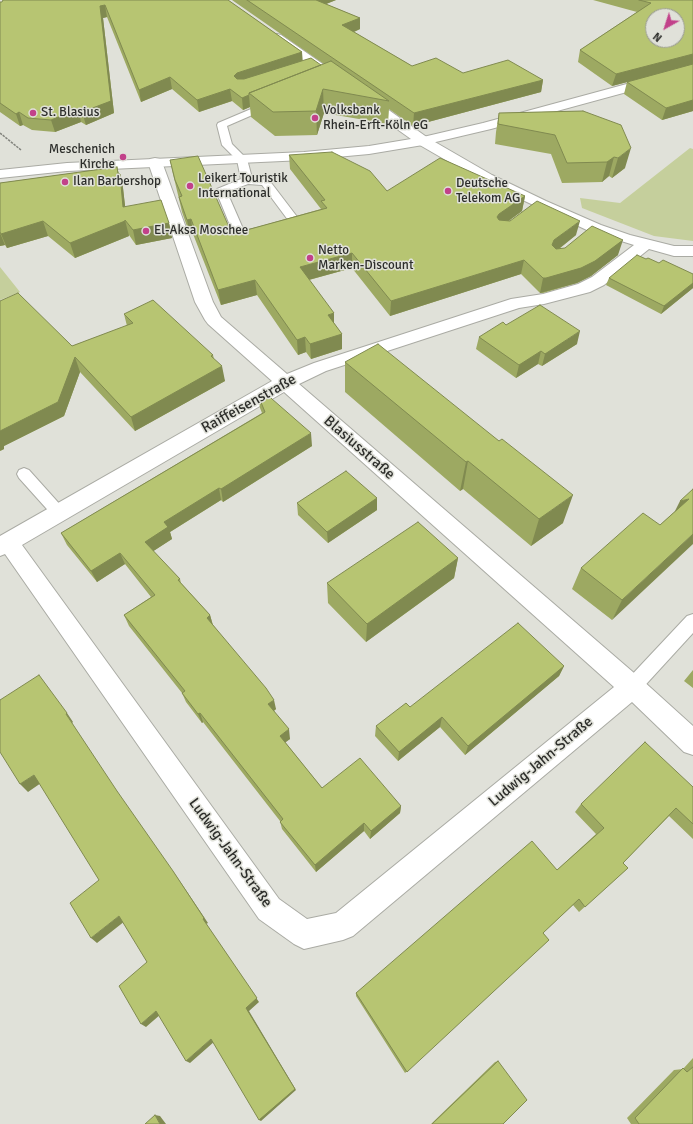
<!DOCTYPE html>
<meta charset="utf-8">
<style>
body{margin:0}
#map{position:relative;width:693px;height:1124px;overflow:hidden;background:#e0e1d9;font-family:Signika,sans-serif}
canvas{display:block}
.north{position:absolute;left:645px;top:8px;width:40px;height:40px;box-sizing:border-box;background:#e0e1d9;border:1px solid #989993;border-radius:50%;rotate:219deg;font-size:11px;font-weight:700;line-height:16px;text-align:center;color:#2d2e2b}
.north::after{content:'';display:block;margin:auto;width:14px;height:18px;background:#c2418a;clip-path:polygon(50% 0,100% 100%,50% 72%,0 100%)}
</style>
<div id="map">
<canvas width="693" height="1124"></canvas>
<div class="north">N</div>
</div>
<script>
const ctx = document.querySelector('canvas').getContext('2d');
ctx.lineJoin = 'round';
function paint(path, color) { ctx.fillStyle = color; ctx.fill(path, 'evenodd'); }
const toPath = rows => new Path2D(rows.map(r => 'M' + r).join(''));
function stroke(path, color, width, dash) { ctx.strokeStyle = color; ctx.lineWidth = width; ctx.lineCap = dash ? 'butt' : 'round'; ctx.setLineDash(dash || []); ctx.stroke(path); }
function label(font, color, halo, rows, align = 'center') {
  ctx.font = font + ' Signika,sans-serif'; ctx.lineWidth = 3; ctx.setLineDash([]); ctx.textBaseline = 'middle'; ctx.strokeStyle = halo; ctx.fillStyle = color; for (const [text, x, y, turn = 0] of rows) {
    ctx.save(); ctx.translate(x, y); ctx.rotate((+turn || 0) * Math.PI / 180); ctx.textAlign = isNaN(turn) ? turn : align; if (halo) ctx.strokeText(text, 0, 0); ctx.fillText(text, 0, 0); ctx.restore();
  }
}
const green = toPath([
 [690,148,693,149,693,241,654,236,582,208,580,198,620,203],
 [0,267,20,292,0,300]
]);
const path = toPath([
 [0,133,21,150]
]);
const lane = toPath([
 [270,101,273,102,275,104,273,106,227,126,232,144,247,159,252,178,269,180,301,222,299,224,284,228,276,228,274,226,276,224,288,220,262,185,248,184,227,192,244,231,257,228,261,229,263,231,261,233,240,238,236,237,234,235,216,191,217,189,241,179,237,160,222,145,217,125,218,123,270,101],
 [24,468,29,470,64,509,67,513,64,517,59,519,54,517,19,478,17,474,19,470,24,468],
 [693,614,693,633,638,693,632,695,626,693,623,687,626,681,687,616,693,614]
]);
const street = toPath([
 [277,34,281,35,337,74,339,77,337,80,329,80,273,41,271,38,273,35,277,34],
 [364,95,369,96,428,138,492,175,546,201,601,225,630,235,674,246,693,246,693,256,674,256,649,249,604,285,590,292,544,304,519,308,326,371,299,384,641,679,693,726,693,755,684,752,632,702,353,936,343,940,304,949,294,944,259,919,5,554,0,556,0,536,272,381,208,324,205,320,195,302,148,162,150,159,155,158,160,159,162,162,213,302,221,317,287,374,314,363,511,299,543,294,578,284,592,277,634,245,589,231,482,181,418,144,359,102,357,99,359,96,364,95],
 [284,392,614,687,336,913,307,919,279,899,22,545,284,392]
]);
const secondary = toPath([
 [693,66,693,74,491,129,423,145,369,154,304,160,67,171,0,178,0,170,67,163,304,152,369,146,423,137,483,123,693,66]
]);
const wall = toPath([
 [228,0,302,52,302,61,321,65,324,64,232,0,336,0,326,4,360,18,360,29,354,32,412,66,463,73,543,80,541,92,413,126,389,109,388,124,324,113,317,135,275,136,251,117,250,107,243,110,232,101,199,112,172,89,141,102,107,17,103,18,114,113,86,125,81,122,55,132,32,130,23,125,20,126,0,112,0,2],
 [593,0,693,0,693,111,662,120,624,94,627,82,612,86,578,62,580,50,637,12],
 [583,111,625,168,612,178,609,176,602,182,562,183,551,154,495,144,496,132,499,113],
 [289,155,387,191,525,196,522,211,509,221,576,235,559,249,618,255,591,276,577,283,543,293,540,293,521,274,390,316,352,268,309,280,334,323,342,334,342,349,311,359,306,352,298,355,257,295,221,305,193,234,190,235,182,212,179,199,173,174,170,160,232,234,321,209,290,169],
 [117,167,119,174,120,174,123,188,125,207,169,223,172,238,136,245,129,235,129,236,75,258,48,236,7,248,5,245,0,246,0,183],
 [646,259,693,274,693,288,661,314,606,285,609,278],
 [124,314,213,355,214,359,225,381,135,431,80,372,64,416,4,446,4,449,0,451,72,346,127,326],
 [506,325,577,344,542,366,538,364,516,378,476,349,479,337],
 [345,362,563,523,531,546,463,489,460,491,345,392],
 [258,395,312,446,223,502,221,500,170,532,172,539,153,551,180,579,181,583,210,615,213,625,276,709,274,711,290,739,285,742,322,788,401,806,400,813,370,839,364,831,316,872,282,829,280,821,203,722,202,723,186,702,182,693,129,626,124,615,151,597,125,564,97,582,67,545,61,533,262,413,260,408],
 [377,498,377,510,328,543,298,515,297,503],
 [674,512,612,620,572,589,581,568,660,525],
 [458,558,454,578,366,642,328,603,327,583],
 [564,666,559,676,465,755,440,727,398,761,375,736,376,726,410,707],
 [693,670,693,688,684,681],
 [693,787,693,839,669,816,623,863,628,868,579,912,573,905,543,933,549,940,405,1073,356,996,356,993,557,870,596,834,575,812,581,804],
 [693,1058,693,1124,631,1124,627,1118,674,1070,683,1069],
 [498,1061,503,1124,431,1124,495,1062]
]);
const shadedWall = toPath([
 [311,0,336,0,311,10],
 [105,5,107,17,103,18,114,113,86,125,82,112,100,6],
 [360,18,360,29,342,37,342,25],
 [302,52,303,64,236,88,234,76,237,73],
 [693,54,693,65,612,86,616,74],
 [170,77,172,89,141,102,139,90],
 [543,80,541,92,413,126,414,113],
 [230,89,232,101,199,112,197,100],
 [323,89,324,113,317,135,316,111],
 [249,95,250,107,243,110,242,98],
 [693,100,693,111,662,120,666,108],
 [78,109,81,122,55,132,51,120],
 [19,112,23,125,20,126,16,114],
 [631,148,625,168,612,178,618,158],
 [614,157,609,176,602,182,607,162],
 [117,167,120,180,120,174,123,188,127,222,123,207],
 [525,196,522,211,497,229,497,217,499,214],
 [191,219,193,234,190,235,187,220],
 [125,220,129,236,75,258,70,243],
 [43,221,48,236,7,248,1,234],
 [580,221,576,235,551,255,552,245,554,240],
 [169,223,172,238,136,245,133,230],
 [0,233,5,245,0,246],
 [623,240,618,255,591,276,577,283,540,293,543,278],
 [352,253,352,268,301,282,300,267],
 [524,260,521,274,390,316,391,301],
 [255,280,257,295,221,305,218,290],
 [693,283,693,288,661,314,664,306],
 [334,313,334,327,328,315],
 [580,331,577,344,542,366,545,354],
 [342,334,342,349,311,359,310,344],
 [305,337,306,352,298,355,297,340],
 [541,351,538,364,516,378,519,365],
 [75,357,80,372,64,416,4,446,4,449,0,451,0,431],
 [222,366,225,381,135,431,131,417],
 [311,433,312,446,223,502,221,489],
 [468,461,463,489,460,491,466,462],
 [219,488,221,500,170,532,172,539,149,554,145,542,164,522],
 [573,495,563,523,531,546,539,519],
 [377,498,377,510,328,543,327,532],
 [689,499,669,523,680,501],
 [693,534,693,544,612,620,622,600],
 [120,553,125,564,97,582,91,571],
 [458,558,454,578,366,642,367,624],
 [210,615,213,626,207,618],
 [564,666,559,676,465,755,468,746],
 [274,700,276,709,270,714,268,704],
 [67,713,73,722,72,723,66,714],
 [200,713,203,722,202,723,198,714],
 [442,717,440,727,398,761,399,752],
 [289,729,290,739,282,745,280,736],
 [34,775,41,783,28,792,20,784],
 [401,806,400,813,370,839,371,831],
 [364,823,364,831,316,872,315,865],
 [173,871,208,923,206,924,259,1002,249,1011,296,1090,261,1121,259,1120,246,1008,203,919],
 [119,916,125,921,97,943,91,938],
 [156,1011,161,1014,146,1027,141,1024],
 [211,1039,215,1041,190,1063,186,1061],
 [155,1115,160,1116,166,1124,160,1124]
]);
const building = toPath([
 [3,0,228,0,302,52,237,73,234,76,237,79,244,79,311,58,321,65,249,93,249,95,242,98,230,89,197,100,170,77,139,90,105,5,100,6,111,101,82,112,78,109,51,120,28,118,19,112,16,114,0,103,0,2,2,2,3,0],
 [247,0,316,0,360,18,342,25,412,66,436,58,463,73,508,60,543,80,414,113,247,0],
 [639,0,693,0,693,54,616,74,580,50,651,3,639,0],
 [653,16,677,16,677,40,653,40,653,16],
 [331,61,389,101,323,89,316,111,273,112,249,93,331,61],
 [693,64,693,100,666,108,627,82,693,64],
 [583,111,621,125,631,148,618,158,614,157,607,162,567,163,555,135,498,124,499,113,583,111],
 [332,152,370,171,387,191,440,158,525,196,499,214,497,217,499,220,510,221,537,201,580,221,554,240,552,245,556,249,565,248,592,226,623,240,595,261,581,268,546,278,543,278,524,260,391,301,352,253,300,267,334,313,328,315,342,334,310,344,305,337,297,340,255,280,218,290,191,219,187,220,179,197,182,196,175,180,170,160,198,156,232,234,327,208,321,201,325,200,289,155,332,152],
 [117,167,118,174,120,174,123,207,161,200,169,223,133,230,125,220,125,221,70,243,43,221,1,234,0,232,0,183,117,167],
 [637,255,646,259,648,258,659,263,663,260,693,274,693,283,664,306,609,278,637,255],
 [18,293,72,346,133,323,124,314,153,300,213,355,211,356,222,366,131,417,75,357,58,402,0,431,0,301,18,293],
 [540,305,580,331,545,354,541,351,519,365,479,337,503,322,506,325,540,305],
 [378,344,499,441,502,439,573,495,539,519,468,461,466,462,345,362,378,344],
 [264,392,311,433,221,489,219,488,164,522,168,527,145,542,180,579,178,580,210,615,207,618,266,688,274,700,268,704,289,729,280,736,322,788,360,758,401,806,371,831,364,823,315,865,280,822,283,819,200,713,198,714,182,693,185,691,124,615,155,595,120,553,91,571,61,533,265,412,258,395,264,392],
 [346,471,377,498,327,532,297,503,346,471],
 [693,489,693,534,622,600,581,568,643,513,660,525,689,499,680,501,693,489],
 [418,522,458,558,367,624,327,583,418,522],
 [518,623,564,666,468,746,442,717,399,752,376,726,406,703,410,707,518,623],
 [39,675,67,713,66,714,117,791,173,871,204,918,203,919,257,998,246,1008,295,1089,259,1120,211,1039,186,1061,156,1011,141,1024,119,986,147,962,119,916,91,938,70,903,99,880,34,775,20,784,0,752,0,700,39,675],
 [645,742,693,787,693,824,676,808,623,863,628,868,585,907,579,899,543,933,549,940,407,1072,356,993,532,841,557,870,604,828,581,804,645,742],
 [498,1061,527,1100,503,1124,432,1124,498,1061],
 [693,1067,693,1124,639,1124,635,1118,683,1068,687,1072,693,1067],
 [155,1115,160,1124,145,1124,155,1115]
]);
const markers = [
 [33,113,4,"#c2418a"],
 [315,118,4,"#c2418a"],
 [123,157,4,"#c2418a"],
 [65,182,4,"#c2418a"],
 [190,186,4,"#c2418a"],
 [448,191,4,"#c2418a"],
 [146,231,4,"#c2418a"],
 [310,258,4,"#c2418a"]
];
const farPoinames = [
 ["Volksbank",323,111],
 ["Rhein-Erft-Köln eG",323,126],
 ["St. Blasius",41,113],
 ["Meschenich",115,150,"right"],
 ["Kirche",115,165,"right"],
 ["Leikert Touristik",198,179],
 ["International",198,194],
 ["Ilan Barbershop",73,182],
 ["Deutsche",456,184],
 ["Telekom AG",456,199],
 ["El-Aksa Moschee",154,231],
 ["Netto",318,251],
 ["Marken-Discount",318,266]
];
const streetNames = [
 ["Raiffeisenstraße",249,404,-29],
 ["Blasiusstraße",359,448,41],
 ["Ludwig-Jahn-Straße",541,762,-40],
 ["Ludwig-Jahn-Straße",230,853,54]
];
paint(green, '#c5cf9c');
stroke(lane, '#aaaba4', 2);
stroke(street, '#aaaba4', 2);
stroke(secondary, '#aaaba4', 2);
stroke(path, '#82837d', 1.5, [2.5, 1]);
paint(lane, '#fff');
paint(street, '#fff');
paint(secondary, '#fff');
paint(wall, '#9da962');
paint(shadedWall, '#808a50');
paint(building, '#b7c572');
stroke(building, '#808a50', 1);
for (const [x, y, r, color] of markers) { const dot = new Path2D(); dot.arc(x, y, r, 0, 2 * Math.PI); ctx.fillStyle = color; ctx.fill(dot); stroke(dot, '#e0e1d9', 1.5); }
label('13px', '#2d2e2b', '#e0e1d9', farPoinames, 'left');
label('15px', '#2d2e2b', '#e0e1d9', streetNames);
</script>
